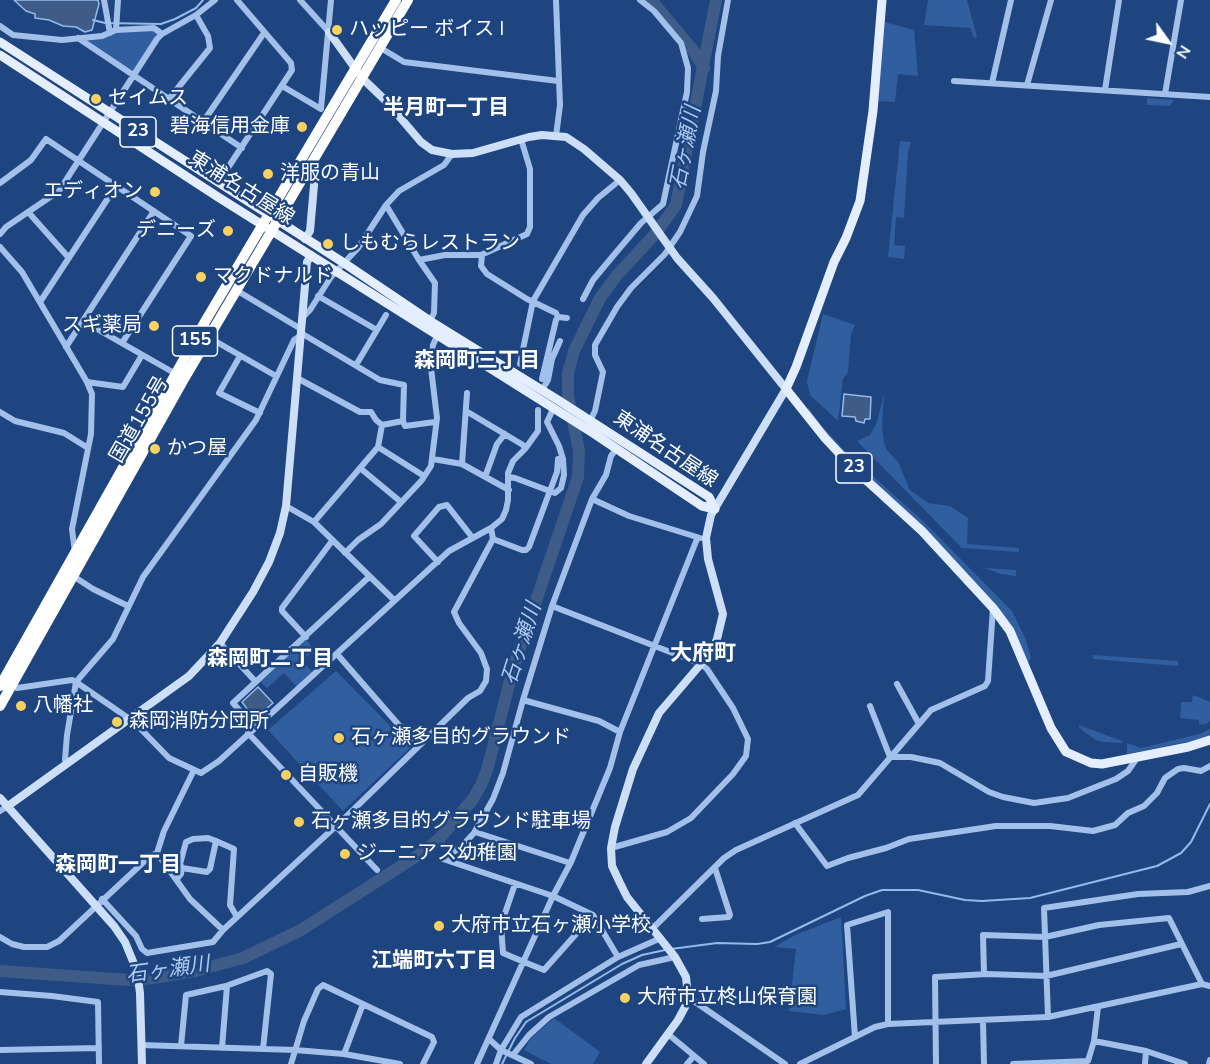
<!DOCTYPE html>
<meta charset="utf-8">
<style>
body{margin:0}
#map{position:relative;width:1210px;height:1064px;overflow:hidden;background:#1e4580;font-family:"Nunito Sans",sans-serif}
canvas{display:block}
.north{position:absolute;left:1138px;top:12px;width:60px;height:60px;-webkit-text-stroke:4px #1e4580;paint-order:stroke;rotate:123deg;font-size:16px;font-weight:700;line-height:24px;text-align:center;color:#fff}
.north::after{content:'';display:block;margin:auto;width:21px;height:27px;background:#fff;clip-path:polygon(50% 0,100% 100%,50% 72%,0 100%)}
</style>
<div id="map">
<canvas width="1210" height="1064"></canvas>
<div class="north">N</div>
</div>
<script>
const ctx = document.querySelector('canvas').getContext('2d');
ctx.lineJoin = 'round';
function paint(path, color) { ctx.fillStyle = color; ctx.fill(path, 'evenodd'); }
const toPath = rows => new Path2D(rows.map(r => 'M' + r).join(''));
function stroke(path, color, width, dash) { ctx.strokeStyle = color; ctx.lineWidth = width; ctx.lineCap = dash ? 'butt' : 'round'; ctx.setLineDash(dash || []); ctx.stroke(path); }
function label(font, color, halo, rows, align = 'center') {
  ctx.font = font + ' "Nunito Sans","Noto Sans JP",sans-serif'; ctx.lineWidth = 5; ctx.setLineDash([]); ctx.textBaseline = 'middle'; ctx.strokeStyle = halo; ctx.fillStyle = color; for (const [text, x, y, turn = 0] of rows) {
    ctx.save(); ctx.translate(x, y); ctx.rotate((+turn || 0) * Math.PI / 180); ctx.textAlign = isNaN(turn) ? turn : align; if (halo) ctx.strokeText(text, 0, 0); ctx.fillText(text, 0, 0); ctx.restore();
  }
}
const green = toPath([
 [928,0,967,0,977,37,974,38,970,28,924,25],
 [885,22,914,30,918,76,898,74,895,102,878,101],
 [154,28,162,34,133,76,78,38,116,30],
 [1147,98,1174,100,1170,106,1147,105],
 [900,141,911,142,908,153,904,218,896,217,894,245,905,246,904,259,888,257],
 [823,314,855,325,851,334,848,372,843,379,838,421,810,395,807,381],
 [884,393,882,427,884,443,886,449,898,462,910,490,928,503,950,506,968,518,967,544,1019,548,1019,552,962,548,857,441,870,435,877,422],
 [808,407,821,425,846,452,922,520,1012,611,1026,640,1031,658,1028,663,1013,631,845,455,808,411],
 [984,568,1016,570,1016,576,1001,574],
 [306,639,314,650,303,661,313,673,298,688,284,673,267,688,261,682],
 [1093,655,1178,661,1178,666,1093,659],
 [336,671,411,747,343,811,268,730],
 [1193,695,1210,702,1210,721,1206,724,1199,725,1199,720,1180,718,1181,702,1192,702],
 [1079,725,1122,741,1122,743,1103,742,1096,740,1083,731,1078,726],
 [1210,729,1210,736,1202,739,1127,754,1127,743,1141,748,1199,734],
 [841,917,846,1009,824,1015,789,1011,796,949,774,947,795,935],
 [554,1018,600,1052,593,1064,551,1064,524,1050,531,1038]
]);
const water = toPath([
 [14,0,98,0,99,4,92,30,85,32,76,27,63,26,49,20,35,18,35,14,26,11,14,0],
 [844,394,871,397,870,419,865,419,864,423,856,421,855,417,842,416,844,394],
 [258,687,273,703,256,718,254,718,242,702,258,687]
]);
const stream = toPath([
 [93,20,105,23,161,24,175,19,196,8,203,0],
 [671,949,717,943,757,944,770,942,865,896,882,890,918,890,965,900,982,901,1030,898,1157,866,1181,853,1191,842,1210,804],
 [502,1064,515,1038,526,1022,622,964,642,955,665,950]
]);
const river = toPath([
 [651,0,692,49,704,68],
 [0,971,129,980,154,978,195,971,243,958,301,930,420,854,439,839,473,799,481,785,487,770,513,669,578,477,579,451,568,396,568,373,574,351,600,298,618,274,656,233,676,205,716,0]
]);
const street = toPath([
 [104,0,110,33],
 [300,0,329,32],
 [0,26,13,35,62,40,102,36,116,30,154,28,162,34],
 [116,30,118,0],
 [78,38,242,148],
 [379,47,404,62,558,81],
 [954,81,1210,97],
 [992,83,1011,0],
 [1027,85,1051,0],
 [282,86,321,109,331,0],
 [1105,90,1119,0],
 [1165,94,1181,0],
 [169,99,210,48,208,36,196,15],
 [203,122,264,33],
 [556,136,560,105,556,0],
 [0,183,31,160,46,139,191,236,122,343],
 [218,183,292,70,291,63,237,0],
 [386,205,419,260,435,283,434,313,430,321],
 [29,213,69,258],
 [0,234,6,227,59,191,157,39,162,34,196,15,215,0],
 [0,247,22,272,87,382,92,394,91,434,72,529,75,553],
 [482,255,481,266,487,274,527,299,556,313,558,317],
 [419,260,445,255,481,255,527,234,530,227,530,169,521,139],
 [236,290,301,329],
 [318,296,377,330],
 [583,299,593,280,613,256,641,223,663,204,687,92,688,68,681,43,654,11,640,0],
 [40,302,116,186],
 [302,318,310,310,331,277,358,248,386,205,399,191,444,165,452,154],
 [83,321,176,374],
 [301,333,380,380,404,385,403,421],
 [300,336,294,340,256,420,143,577,113,639,76,682,134,722,169,758,201,773,219,761,449,551,491,528,502,519,506,510,508,500,508,473,513,461,525,449,538,431,538,410],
 [208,337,276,376],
 [66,347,154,211],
 [240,356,219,393,260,413],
 [520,364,533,301,583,215,598,198,620,180],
 [356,365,386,315],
 [297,378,360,412,371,412,376,420,382,425],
 [542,379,556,320,558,317,567,318],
 [87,382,123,387,142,355],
 [542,390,548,380,552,359,560,341],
 [466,411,523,445,525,449],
 [0,412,15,421,64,433,88,448],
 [590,421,595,411,603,372,595,355,595,345,617,307,631,288,665,254,680,232,697,196,703,152,716,91,718,56,728,0],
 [378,447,424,476],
 [433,459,462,464,509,490],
 [462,464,467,393],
 [360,468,401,502],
 [485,477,497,444,505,434],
 [508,477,515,478,555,493,561,488,564,475,563,459,559,446,547,422,553,409],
 [592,499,629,516,700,538],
 [286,506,314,522,394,600],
 [314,522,378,447,382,425,403,421,405,426,435,422],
 [493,539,522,550,526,550,529,547,557,472,558,459],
 [345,553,358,540,381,524,422,480,431,466,437,418,431,368,433,345,437,336],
 [438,562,414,536,439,507,447,505,472,537],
 [73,576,93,589,128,606],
 [552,606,701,664,707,669,733,708,748,739,746,756,733,774,691,818,667,832,611,848],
 [306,637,282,611,282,608,332,541],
 [220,643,255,681],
 [337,654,418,747],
 [897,684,919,724],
 [17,688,72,680,76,682,67,735,65,760,67,763],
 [523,700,599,721,620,732],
 [870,706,890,757],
 [254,727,233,703,369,577],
 [248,733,377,870],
 [890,757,911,757,940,763,989,792,1003,797,1034,803,1068,798,1116,779,1128,771,1137,758],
 [0,811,8,806],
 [795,823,827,866,848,858,886,848,909,839,996,826,1050,826,1093,831,1115,825,1128,813,1144,806,1157,793,1165,778,1178,769,1184,768,1201,771,1210,766],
 [475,832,570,863],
 [157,853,190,899,223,930],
 [443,859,461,847,474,833,493,799,503,773,523,700,552,606,592,499,606,475,611,456,616,449],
 [443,859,553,896,593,915,618,957],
 [182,868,180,864,186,842,193,839,208,838,216,841],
 [177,879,181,874,182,868,207,872,210,869,216,841,234,849,230,905,237,917],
 [515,884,501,925,503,953,524,962,544,970,593,915],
 [102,899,136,936,142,949,147,953,213,942,223,930,349,814,468,698,480,691,486,681,487,669,481,653,459,623,454,612,493,539,491,528],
 [702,919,729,917,730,915,715,868],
 [652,929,724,858,736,850,858,795,931,710,985,686,988,681,993,608],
 [0,937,12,944,24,947,47,947,59,941,149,857,157,853,164,831,194,770],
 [984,974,983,935,1045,937,1099,925,1169,918,1202,984],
 [0,992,52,996,98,1002,99,1064],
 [688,997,785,1064],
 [1048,1017,1044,908,1138,894,1188,892,1210,886],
 [983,1021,984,1064],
 [668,1034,704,1064],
 [855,1037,847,925,888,912,888,1024],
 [489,1039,501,1050,531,1064],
 [1094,1041,1146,1051,1185,1064],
 [141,1045,295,1050,344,1054,400,1064],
 [181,1046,186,995,226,986,267,971,271,974,263,1049],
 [222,1048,227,986],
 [0,1050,99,1048],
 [344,1054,363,1004],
 [513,1055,529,1035,549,1017,639,965,675,957],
 [291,1064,304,1021,318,989,323,985,432,1037,434,1042,423,1064],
 [477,1064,553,896,571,862,610,768,620,732,697,539],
 [496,1064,501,1050,521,1017,618,957,661,938],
 [687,1064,694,1056],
 [800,1064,875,1027,888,1024,1048,1017,1202,984,1210,986],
 [936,1064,935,977,987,974,1046,976,1181,944],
 [1013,1064,1088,1061,1094,1041,1098,1007],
 [1145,1064,1146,1051],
 [1209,1064,1210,1060]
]);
const secondary = toPath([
 [329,32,362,78,386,101,421,142,432,150,452,154,473,153,529,137,542,135,566,137,584,149,620,180,631,193,677,258,713,298,786,389,711,515,706,538,708,559,723,614,717,639,712,651,659,713,633,769,615,827,611,848,612,866,620,883,627,897,675,957,686,977,688,997,685,1007,678,1020,646,1064],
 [305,239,310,231,315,174],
 [0,798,114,926,125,942,137,971,140,993,142,1064],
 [8,806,189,676,220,643,253,592,269,562,280,533,286,506,307,262,311,255]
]);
const primary = toPath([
 [882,0,873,111,860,201,846,238,834,262,796,367,786,389,825,438,854,469,922,531,993,608,1010,631,1051,728,1066,752,1091,763,1102,764,1188,747,1210,740],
 [0,42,344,263,430,321,558,400,709,497,715,509],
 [0,55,218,197,593,433,702,506,715,509]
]);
const highway = toPath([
 [0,686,206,320,396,0],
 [0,706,184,379,408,0]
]);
const markers = [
 [337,30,6,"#f8d261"],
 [96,99,6,"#f8d261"],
 [302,127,6,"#f8d261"],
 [268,174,6,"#f8d261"],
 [155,192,6,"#f8d261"],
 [228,231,6,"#f8d261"],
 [328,244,6,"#f8d261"],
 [201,277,6,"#f8d261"],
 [154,326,6,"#f8d261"],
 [155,449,6,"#f8d261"],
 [21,706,6,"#f8d261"],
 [117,722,6,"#f8d261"],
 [339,738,6,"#f8d261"],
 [286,775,6,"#f8d261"],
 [299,822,6,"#f8d261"],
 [345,854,6,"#f8d261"],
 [439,926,6,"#f8d261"],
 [625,998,6,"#f8d261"]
];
const shields = [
 [138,132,36],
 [195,341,45],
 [854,468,36]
];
const shieldNames = [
 ["23",138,132],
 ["155",195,341],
 ["23",854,468]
];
const poiNames = [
 ["ハッピー ボイス I",349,30],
 ["セイムス",108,99],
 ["碧海信用金庫",290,127,"right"],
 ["洋服の青山",280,174],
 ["エディオン",143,192,"right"],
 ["デニーズ",216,231,"right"],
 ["しもむらレストラン",340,244],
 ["マクドナルド",213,277],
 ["スギ薬局",142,326,"right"],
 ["かつ屋",167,449],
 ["八幡社",33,706],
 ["森岡消防分団所",129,722],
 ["石ヶ瀬多目的グラウンド",351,738],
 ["自販機",298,775],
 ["石ヶ瀬多目的グラウンド駐車場",311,822],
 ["ジーニアス幼稚園",357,854],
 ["大府市立石ヶ瀬小学校",451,926],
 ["大府市立柊山保育園",637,998]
];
const streetNames = [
 ["東浦名古屋線",241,189,32],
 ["国道155号",140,420,-60],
 ["東浦名古屋線",665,450,34]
];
const neighbourhoodNames = [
 ["半月町一丁目",446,109],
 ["森岡町三丁目",477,362],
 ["森岡町二丁目",270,660],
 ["森岡町一丁目",118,866],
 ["江端町六丁目",434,962]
];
const waterNames = [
 ["石ヶ瀬川",687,148,-79],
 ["石ヶ瀬川",523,644,-72],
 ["石ヶ瀬川",168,971,-8]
];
const quarterNames = [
 ["大府町",703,655]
];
paint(green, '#315e9f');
paint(water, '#3f5c88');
stroke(water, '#95baea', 1.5);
stroke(stream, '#95baea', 2);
stroke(river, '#3f5c88', 12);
stroke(street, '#a2c0e9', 6);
stroke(secondary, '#cddef7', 8);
stroke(primary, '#e5eefe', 9);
stroke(highway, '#fff', 10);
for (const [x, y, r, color] of markers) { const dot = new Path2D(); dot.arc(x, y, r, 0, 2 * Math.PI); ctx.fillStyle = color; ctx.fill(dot); stroke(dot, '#1e4580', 2); }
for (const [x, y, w] of shields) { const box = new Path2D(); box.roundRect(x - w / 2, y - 15, w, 30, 4.5); ctx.fillStyle = '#1e4580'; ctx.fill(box); stroke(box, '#fff', 1.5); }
label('bold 18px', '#fff', null, shieldNames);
label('20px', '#fff', '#1e4580', poiNames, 'left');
label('20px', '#fff', '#1e4580', streetNames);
label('bold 21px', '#fff', '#1e4580', neighbourhoodNames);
label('italic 21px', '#adcaf0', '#1e4580', waterNames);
label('bold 22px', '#fff', '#1e4580', quarterNames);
</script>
